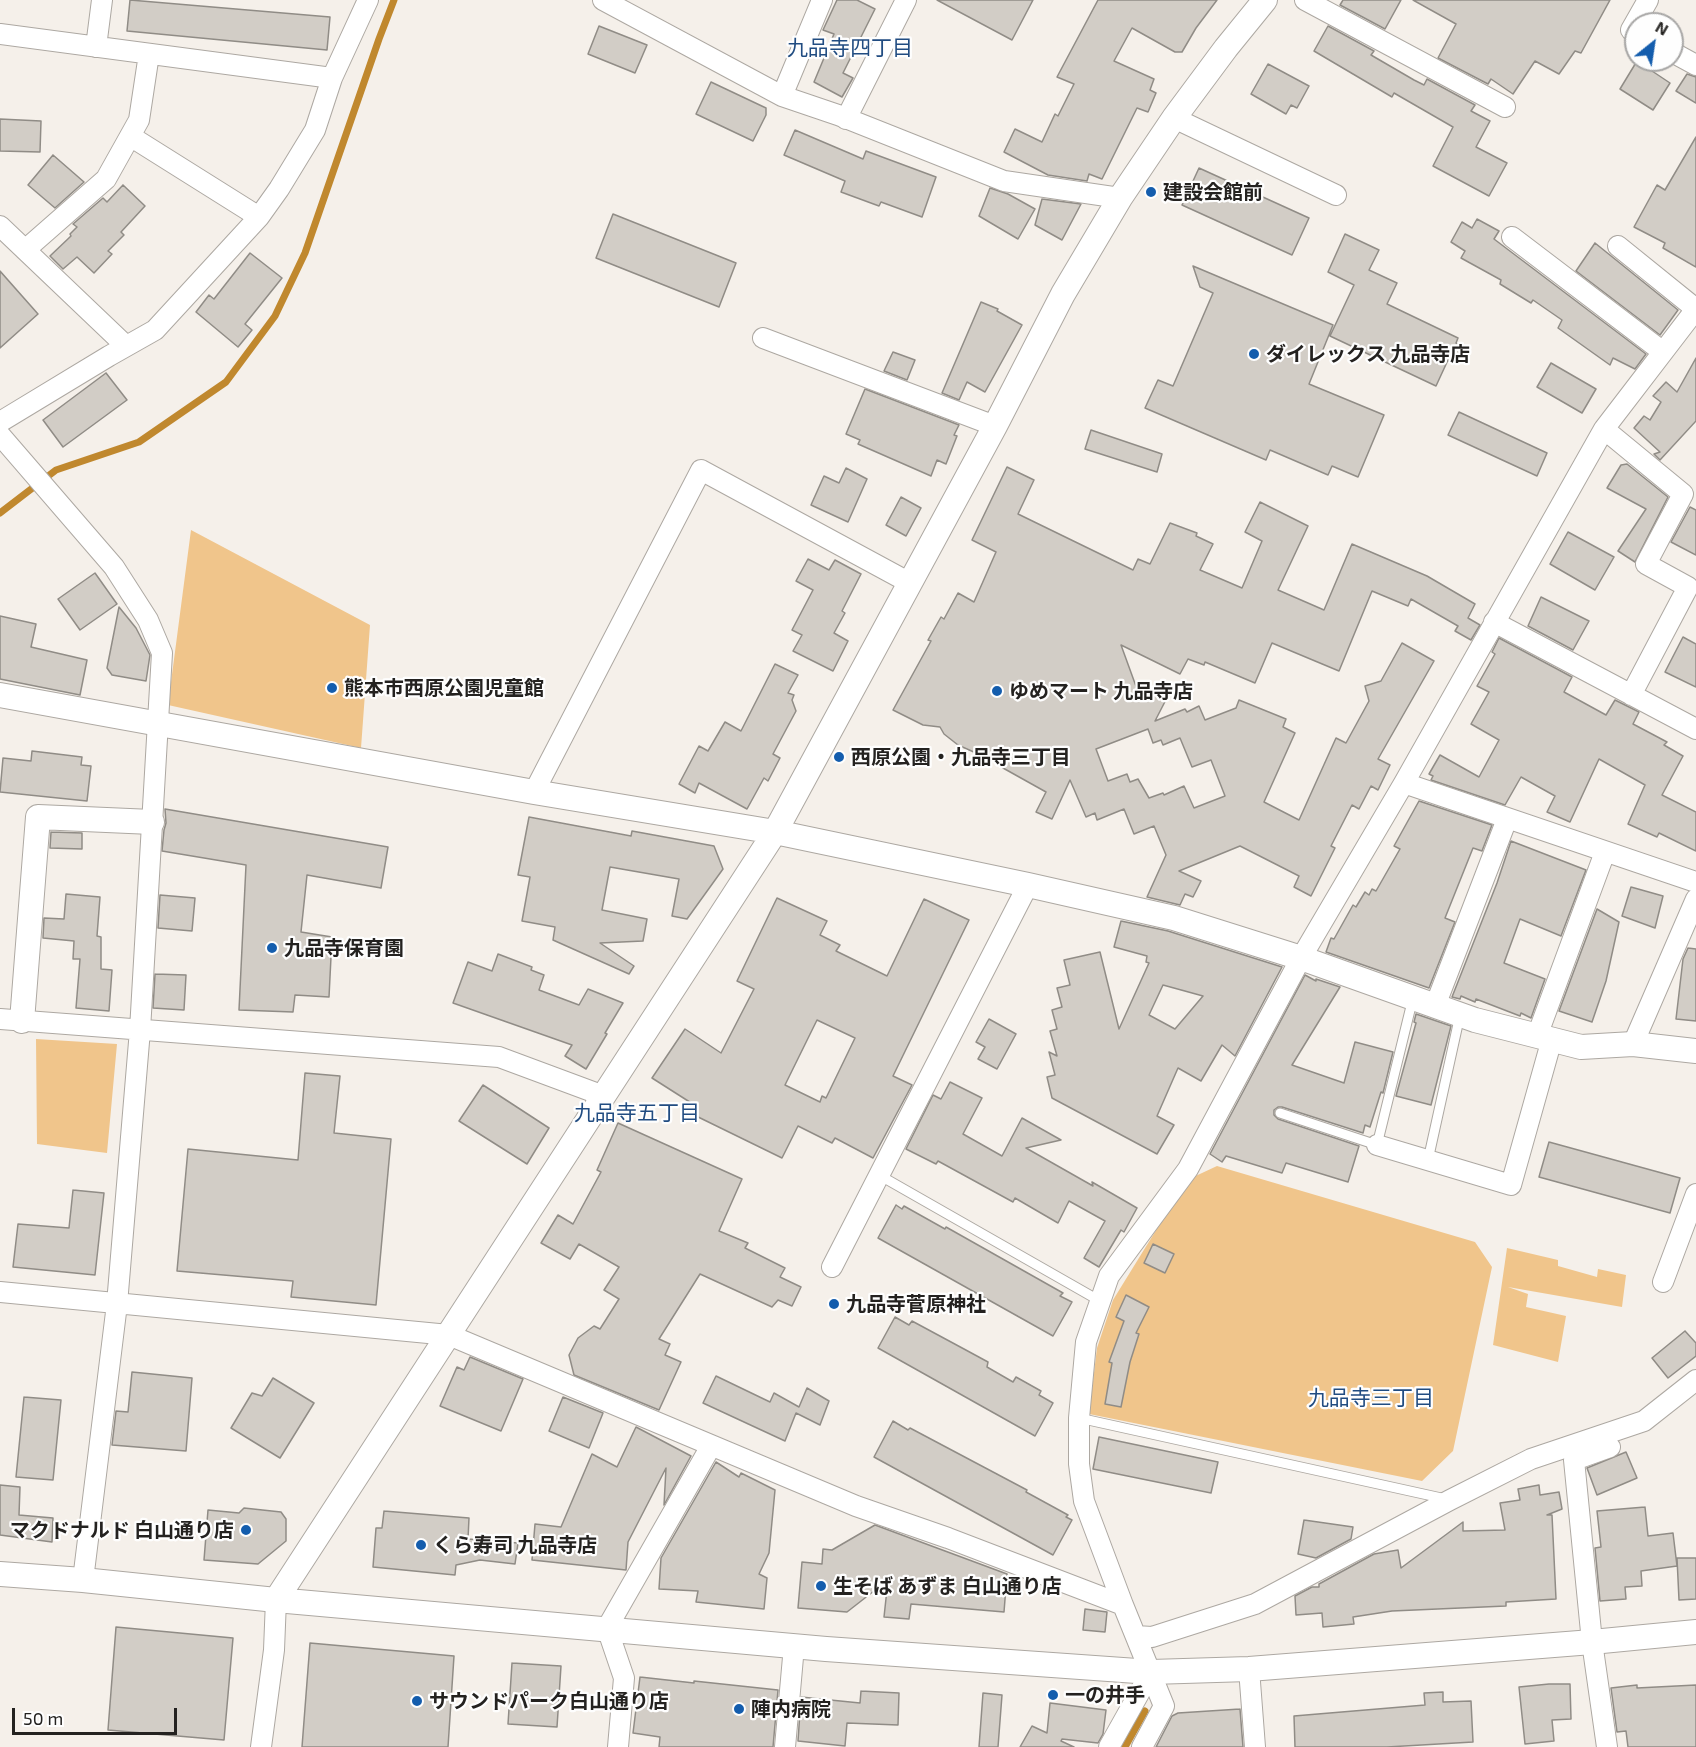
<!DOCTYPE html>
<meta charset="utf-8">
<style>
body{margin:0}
#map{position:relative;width:1696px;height:1747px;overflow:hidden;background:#f5f0ea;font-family:"Exo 2",sans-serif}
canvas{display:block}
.north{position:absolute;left:1624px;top:12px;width:60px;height:60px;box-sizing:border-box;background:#fefefe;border:2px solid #a7a6a5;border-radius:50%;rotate:30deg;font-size:16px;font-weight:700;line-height:24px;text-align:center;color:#242220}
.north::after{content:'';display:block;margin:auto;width:21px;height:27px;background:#145dad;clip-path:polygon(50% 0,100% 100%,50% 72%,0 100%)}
.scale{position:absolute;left:12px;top:1708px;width:165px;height:27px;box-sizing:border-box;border:3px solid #242220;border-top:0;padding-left:8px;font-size:18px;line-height:21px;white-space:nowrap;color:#242220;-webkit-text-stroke:4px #fefefe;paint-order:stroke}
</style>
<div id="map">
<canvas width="1696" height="1747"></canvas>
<div class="north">N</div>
<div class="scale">50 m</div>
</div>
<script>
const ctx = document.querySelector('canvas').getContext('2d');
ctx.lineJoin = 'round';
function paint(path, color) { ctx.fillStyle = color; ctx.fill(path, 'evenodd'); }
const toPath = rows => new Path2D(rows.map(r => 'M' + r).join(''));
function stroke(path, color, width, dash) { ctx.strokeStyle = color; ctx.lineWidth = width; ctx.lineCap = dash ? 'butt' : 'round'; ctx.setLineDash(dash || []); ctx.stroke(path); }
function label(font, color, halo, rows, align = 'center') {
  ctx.font = font + ' "Exo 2","Noto Sans JP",sans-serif'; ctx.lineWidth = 4.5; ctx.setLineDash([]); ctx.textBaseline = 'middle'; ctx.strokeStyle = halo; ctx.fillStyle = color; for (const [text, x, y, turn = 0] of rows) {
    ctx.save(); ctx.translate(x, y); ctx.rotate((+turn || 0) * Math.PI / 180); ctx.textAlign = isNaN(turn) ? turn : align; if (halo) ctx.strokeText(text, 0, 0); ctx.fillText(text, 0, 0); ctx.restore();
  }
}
const green = toPath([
 [191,530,370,625,361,748,168,705],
 [36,1039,117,1044,107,1153,37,1144],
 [1217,1166,1475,1242,1492,1267,1453,1451,1422,1481,1089,1414,1097,1348,1113,1300,1187,1180],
 [1507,1248,1558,1260,1558,1266,1597,1277,1598,1269,1626,1275,1622,1307,1508,1287,1528,1294,1526,1307,1566,1316,1558,1362,1493,1345]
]);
const stream = toPath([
 [0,513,56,470,139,442,226,382,275,316,305,253,379,39,394,0],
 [1125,1747,1145,1711]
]);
const building = toPath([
 [130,0,330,17,327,50,127,31,130,0],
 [837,0,857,0,875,9,843,73,853,78,842,97,814,82,834,34,823,30,837,0],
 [937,0,1033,0,1012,40,937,0],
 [1098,0,1217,0,1196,28,1182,52,1175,52,1132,28,1114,61,1154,79,1150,90,1156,93,1148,112,1137,108,1102,179,1089,174,1087,181,1048,175,1004,152,1015,129,1042,142,1055,114,1058,116,1074,84,1057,77,1098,0],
 [1343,0,1401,0,1385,29,1340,5,1343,0],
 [1413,0,1610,0,1581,53,1575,51,1559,74,1535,61,1513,94,1491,79,1488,84,1438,58,1456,24,1413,0],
 [599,26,647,45,635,73,588,54,599,26],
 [1328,26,1374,51,1371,55,1414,80,1424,85,1427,79,1475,105,1471,111,1490,121,1476,147,1507,163,1489,196,1433,166,1453,127,1394,93,1392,97,1314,51,1328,26],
 [1637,61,1670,83,1653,110,1620,89,1637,61],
 [1268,64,1309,86,1297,108,1291,105,1286,114,1251,94,1268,64],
 [1687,74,1696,77,1696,103,1676,91,1687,74],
 [711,82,766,108,766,115,753,141,696,114,711,82],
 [0,119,41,121,40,152,0,151,0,119],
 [795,130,863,159,866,151,936,177,922,217,881,202,879,206,841,192,845,181,784,155,795,130],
 [1696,137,1696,267,1663,248,1665,243,1634,227,1657,185,1665,190,1696,137],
 [53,155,84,182,55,208,28,185,53,155],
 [1199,168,1309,218,1292,255,1182,205,1199,168],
 [123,185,145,206,121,232,124,235,108,251,112,254,94,273,77,257,63,269,50,256,71,236,70,234,77,227,73,224,103,198,107,202,123,185],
 [990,188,1008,194,1035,209,1018,239,979,216,990,188],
 [1042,199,1081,204,1062,240,1035,225,1042,199],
 [613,214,736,263,719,307,596,258,613,214],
 [1477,219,1499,231,1494,239,1646,354,1635,369,1613,358,1610,365,1558,328,1562,320,1533,300,1531,303,1500,284,1501,280,1461,258,1465,251,1451,242,1462,222,1472,228,1477,219],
 [1345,234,1379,250,1369,270,1397,283,1387,304,1458,338,1456,343,1462,346,1454,364,1448,360,1436,386,1330,336,1354,285,1328,272,1345,234],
 [1595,243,1678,310,1660,335,1576,271,1595,243],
 [250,253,282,278,245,324,252,330,238,347,196,312,209,295,214,299,250,253],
 [1193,266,1333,325,1309,384,1384,415,1358,477,1332,466,1328,475,1270,450,1266,460,1145,408,1158,380,1173,386,1213,293,1200,287,1193,266],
 [0,271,38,314,0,348,0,271],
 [981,302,998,309,997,311,1022,325,985,392,967,382,959,400,942,393,981,302],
 [893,352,915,360,907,380,884,371,893,352],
 [1696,358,1696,421,1660,460,1654,454,1660,452,1634,428,1644,416,1650,420,1661,402,1653,396,1666,382,1677,392,1696,358],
 [1551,363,1596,389,1582,413,1537,387,1551,363],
 [106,373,127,400,63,447,43,420,106,373],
 [865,389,959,425,954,435,957,436,946,464,937,460,931,476,858,444,860,440,846,434,865,389],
 [1459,412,1547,453,1537,476,1448,435,1459,412],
 [1091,430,1162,454,1157,472,1085,449,1091,430],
 [1627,464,1668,497,1635,562,1618,551,1646,509,1607,488,1621,465,1627,464],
 [1007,467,1034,480,1018,514,1133,570,1138,559,1150,564,1170,523,1197,533,1196,536,1213,544,1200,570,1242,588,1262,541,1245,532,1260,502,1308,526,1278,590,1324,610,1352,544,1427,576,1475,604,1468,618,1480,625,1471,640,1455,631,1458,626,1411,599,1408,606,1372,591,1339,671,1272,643,1255,683,1205,662,1204,665,1188,659,1180,674,1121,645,1141,700,1172,688,1155,721,1185,709,1187,712,1199,706,1205,720,1236,708,1239,700,1286,719,1283,727,1295,733,1264,802,1299,820,1336,738,1346,743,1369,701,1365,686,1381,681,1402,643,1434,661,1378,759,1390,765,1378,790,1371,786,1359,809,1352,805,1331,846,1335,848,1311,896,1294,887,1299,876,1240,846,1179,871,1201,881,1193,897,1185,894,1180,905,1147,897,1166,855,1154,826,1134,834,1124,809,1097,820,1095,813,1086,817,1070,780,1052,819,1036,812,1046,792,1003,768,993,756,976,753,958,745,944,734,940,727,923,725,893,710,931,641,928,640,941,617,944,619,958,593,974,602,996,552,972,540,1007,467],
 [1148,729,1153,743,1161,740,1163,745,1180,738,1192,767,1211,760,1225,796,1194,808,1184,786,1164,795,1163,793,1149,798,1138,779,1130,782,1127,774,1108,781,1096,749,1148,729],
 [846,468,867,479,848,522,811,505,824,476,839,483,846,468],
 [901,497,921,508,906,536,886,525,901,497],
 [1690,507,1696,510,1696,555,1671,542,1690,507],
 [1568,532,1614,557,1595,590,1550,564,1568,532],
 [808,559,829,570,835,560,861,574,842,611,845,613,834,633,848,641,833,671,793,651,802,635,792,630,813,590,796,581,808,559],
 [95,573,117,604,80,630,58,599,95,573],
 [1541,597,1589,621,1573,650,1528,626,1541,597],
 [119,607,136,628,150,655,146,681,112,675,107,668,119,607],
 [0,616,36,624,31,647,87,660,80,695,0,679,0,616],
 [1683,637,1696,644,1696,687,1665,672,1683,637],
 [1499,638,1572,677,1564,692,1606,715,1615,700,1639,712,1633,724,1667,742,1664,745,1683,756,1662,795,1696,812,1696,851,1659,833,1657,837,1628,824,1645,785,1599,759,1570,822,1547,812,1555,796,1521,777,1505,805,1431,780,1433,776,1429,774,1440,755,1479,777,1499,740,1471,724,1489,692,1477,686,1495,654,1492,652,1499,638],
 [775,664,798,675,788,693,794,695,792,700,796,711,773,754,780,758,768,781,764,778,747,809,699,783,695,793,679,784,699,746,708,751,725,722,741,731,775,664],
 [32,751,82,757,81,765,91,766,87,801,0,792,3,758,31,761,32,751],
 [1419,801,1492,825,1482,851,1473,848,1445,918,1455,922,1429,988,1326,952,1331,938,1334,939,1353,905,1356,907,1365,892,1369,895,1372,889,1376,891,1400,849,1394,846,1419,801],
 [165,809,388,847,381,888,307,875,301,932,332,937,329,997,295,995,293,1012,239,1010,246,865,162,851,164,830,166,823,165,809],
 [529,817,631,836,632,831,714,846,723,869,687,919,672,916,679,879,610,867,602,910,647,919,643,941,600,943,634,966,629,974,553,940,555,927,522,921,530,877,518,875,529,817],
 [51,832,82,833,82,849,50,848,51,832],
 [1511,841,1586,870,1561,936,1520,919,1504,963,1545,979,1531,1018,1521,1013,1520,1016,1476,999,1475,1002,1461,996,1460,999,1452,997,1497,883,1511,841],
 [1631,887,1663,896,1655,928,1622,916,1631,887],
 [66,894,100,897,97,936,101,937,101,969,112,970,109,1011,76,1008,80,959,73,959,74,941,43,938,44,918,64,919,66,894],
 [160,895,195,898,192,931,158,928,160,895],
 [777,898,827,921,820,935,840,945,836,951,887,976,924,899,969,920,893,1076,912,1085,873,1158,835,1138,832,1143,798,1126,782,1158,692,1114,696,1106,652,1078,685,1029,721,1053,754,989,737,981,777,898],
 [817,1020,855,1038,826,1098,822,1096,820,1102,785,1085,817,1020],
 [1597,909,1619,922,1606,981,1592,1022,1559,1011,1597,909],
 [1121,921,1168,931,1282,967,1235,1056,1222,1045,1201,1081,1178,1068,1157,1116,1174,1125,1157,1154,1052,1098,1047,1077,1055,1075,1049,1052,1057,1056,1050,1031,1057,1029,1052,1010,1062,1007,1057,988,1070,985,1064,960,1100,952,1119,1029,1149,963,1146,962,1147,956,1114,947,1121,921],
 [1163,985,1203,996,1175,1029,1149,1015,1163,985],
 [1688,948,1696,949,1696,1021,1676,1019,1683,959,1688,948],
 [498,954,532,967,531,970,544,975,539,990,579,1005,588,989,623,1003,605,1033,607,1034,586,1069,565,1056,572,1045,453,1003,468,962,492,971,498,954],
 [155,974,186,975,184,1010,153,1008,155,974],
 [1305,975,1316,981,1316,979,1340,987,1292,1065,1344,1083,1355,1042,1393,1052,1383,1093,1381,1092,1370,1127,1365,1125,1363,1133,1282,1107,1278,1107,1274,1110,1274,1115,1278,1119,1359,1146,1348,1182,1286,1163,1282,1173,1226,1156,1222,1162,1210,1154,1305,975],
 [1416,1014,1451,1026,1431,1105,1396,1096,1416,1023,1414,1022,1416,1014],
 [989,1019,1016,1034,997,1069,978,1059,985,1047,976,1042,989,1019],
 [305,1073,340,1076,334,1133,391,1139,376,1305,291,1297,293,1281,177,1271,188,1149,298,1160,305,1073],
 [950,1082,982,1098,963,1134,1002,1156,1022,1118,1061,1140,1026,1148,1093,1186,1092,1182,1137,1208,1124,1232,1121,1230,1099,1267,1084,1258,1105,1221,1069,1201,1058,1223,1015,1198,1013,1202,938,1161,936,1164,906,1149,933,1095,941,1099,950,1082],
 [483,1085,549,1128,527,1164,459,1121,483,1085],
 [618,1123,742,1179,719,1231,748,1243,745,1248,785,1268,780,1277,801,1287,792,1306,778,1300,772,1307,700,1274,659,1339,670,1344,665,1355,681,1362,659,1410,574,1375,569,1355,578,1338,594,1326,600,1329,619,1299,604,1290,619,1267,579,1244,570,1259,541,1243,558,1215,573,1224,601,1172,597,1170,618,1123],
 [1549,1142,1680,1178,1670,1213,1539,1177,1549,1142],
 [73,1190,104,1193,95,1275,13,1267,18,1224,69,1228,73,1190],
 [896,1205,902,1209,904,1206,945,1229,946,1227,1063,1293,1060,1296,1072,1302,1053,1336,878,1238,896,1205],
 [1153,1244,1174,1254,1165,1273,1144,1263,1153,1244],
 [1126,1295,1149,1307,1136,1333,1139,1334,1130,1362,1121,1407,1105,1404,1112,1363,1109,1362,1124,1321,1116,1317,1126,1295],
 [895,1317,909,1325,912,1321,964,1349,988,1362,987,1367,1013,1382,1016,1377,1041,1391,1039,1395,1053,1403,1035,1436,878,1348,895,1317],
 [1685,1331,1696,1343,1696,1356,1668,1378,1652,1358,1685,1331],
 [470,1357,523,1379,501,1431,440,1406,457,1367,464,1370,470,1357],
 [132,1372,192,1378,186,1451,112,1445,116,1411,128,1412,132,1372],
 [716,1376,770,1402,774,1393,799,1407,807,1388,829,1401,820,1425,796,1413,785,1441,703,1403,716,1376],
 [273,1378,314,1403,280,1458,231,1428,252,1393,262,1396,273,1378],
 [24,1397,61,1400,53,1480,16,1477,24,1397],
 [563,1397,603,1413,589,1448,549,1431,563,1397],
 [893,1421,908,1430,910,1428,1027,1490,1026,1492,1068,1515,1066,1517,1072,1520,1053,1555,874,1457,893,1421],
 [636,1427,691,1456,664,1505,666,1468,628,1542,626,1570,532,1560,535,1524,561,1527,592,1454,617,1467,636,1427],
 [1099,1437,1218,1462,1211,1493,1093,1469,1099,1437],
 [1626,1452,1637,1478,1597,1495,1587,1468,1626,1452],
 [716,1462,739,1477,741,1473,775,1490,769,1553,759,1574,767,1578,764,1609,696,1602,698,1591,659,1589,661,1558,716,1462],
 [0,1485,20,1487,19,1515,53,1518,52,1542,0,1535,0,1485],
 [1539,1485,1540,1495,1559,1492,1562,1509,1547,1515,1552,1515,1556,1599,1506,1602,1506,1606,1392,1611,1353,1617,1354,1624,1323,1627,1322,1613,1296,1615,1295,1596,1312,1587,1319,1587,1319,1584,1374,1554,1398,1550,1401,1568,1463,1522,1463,1531,1505,1530,1500,1503,1520,1500,1518,1489,1539,1485],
 [1645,1507,1648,1536,1673,1533,1677,1566,1641,1571,1642,1586,1625,1587,1626,1599,1600,1601,1595,1548,1601,1547,1597,1511,1645,1507],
 [244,1508,281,1512,286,1519,286,1541,258,1564,204,1560,208,1510,239,1513,244,1508],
 [384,1511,469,1518,468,1539,518,1543,515,1564,480,1560,456,1565,455,1575,373,1567,376,1528,382,1528,384,1511],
 [1304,1520,1353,1527,1351,1539,1316,1558,1298,1554,1304,1520],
 [875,1525,1007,1574,1004,1612,911,1604,909,1619,884,1617,888,1580,847,1612,798,1608,802,1562,822,1564,823,1549,832,1550,875,1525],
 [1677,1558,1696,1558,1696,1599,1679,1600,1677,1558],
 [1085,1609,1107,1612,1105,1632,1083,1630,1085,1609],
 [116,1627,233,1638,224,1740,108,1730,116,1627],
 [310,1643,454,1656,448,1747,302,1747,310,1643],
 [512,1663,561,1666,557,1727,508,1724,512,1663],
 [640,1677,694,1683,694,1681,778,1690,773,1747,659,1747,660,1737,633,1733,640,1677],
 [1549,1684,1570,1684,1571,1719,1552,1720,1554,1741,1525,1744,1519,1687,1549,1684],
 [1637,1685,1637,1688,1696,1685,1696,1747,1628,1747,1626,1731,1617,1732,1611,1688,1637,1685],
 [861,1691,899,1693,898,1725,847,1723,845,1746,798,1741,801,1697,860,1703,861,1691],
 [1443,1692,1443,1702,1471,1701,1473,1742,1387,1747,1295,1747,1294,1716,1425,1705,1424,1693,1443,1692],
 [983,1693,1002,1695,998,1747,979,1747,983,1693],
 [1050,1703,1106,1710,1103,1734,1098,1743,1062,1739,1061,1741,1074,1747,1020,1747,1032,1726,1047,1733,1050,1703],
 [1240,1709,1243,1747,1156,1747,1172,1716,1178,1713,1240,1709]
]);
const service = toPath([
 [1280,1113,1377,1145,1413,998],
 [1428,1160,1460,1015],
 [879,1175,1100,1301],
 [1079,1418,1446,1499]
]);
const minor = toPath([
 [603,0,782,96,838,115,1004,181,1120,198],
 [1305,0,1505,107],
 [1636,32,1631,30,1648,0],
 [0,34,332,78],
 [96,47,102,0],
 [1672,52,1696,65],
 [782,96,822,0],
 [1174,118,1336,195],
 [846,119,906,0],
 [130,136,259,217],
 [0,226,126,346],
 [1512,237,1663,352],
 [1618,246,1696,309],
 [25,250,106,179,139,120,149,54],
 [763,338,995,426],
 [0,422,109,356,155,330,259,217,279,189,315,130,332,78,368,0],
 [1604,429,1683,494,1646,564,1688,587,1631,695],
 [0,435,114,567,148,620,162,653,140,1030,117,1304,83,1580],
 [1494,622,1696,729],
 [1404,783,1696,882],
 [534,792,701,470,910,583],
 [1435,1006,1507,819],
 [0,1019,499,1057,604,1096],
 [1537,1036,1605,852],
 [1633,1044,1696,899],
 [1377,1145,1511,1185,1552,1039],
 [832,1267,1028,885],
 [1663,1282,1696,1194],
 [0,1292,449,1335,856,1506,948,1538,1123,1605],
 [1136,1636,1152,1637,1255,1604,1450,1500,1531,1459,1644,1421,1696,1380],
 [1249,1669,1255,1747],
 [261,1747,274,1650,276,1600],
 [618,1747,624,1678,607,1628,711,1446],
 [785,1747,794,1646],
 [1109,1747,1151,1672],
 [1142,1747,1164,1706,1123,1605,1084,1501,1079,1464,1079,1418,1086,1342,1109,1276,1188,1169,1301,958,1404,783,1604,429,1696,309],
 [1607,1747,1592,1642,1574,1460,1610,1447]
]);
const tertiary = toPath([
 [0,695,534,792,775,832,1028,885,1174,918,1301,958,1475,1020,1581,1047,1633,1044,1696,1051],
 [22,1021,38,817,152,822],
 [0,1574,83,1580,276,1600,826,1649,1151,1672,1249,1669,1592,1642,1696,1632],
 [276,1600,775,832,995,426,1063,294,1120,198,1174,118,1226,48,1265,0]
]);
const markers = [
 [1151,192,6,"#145dad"],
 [1254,354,6,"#145dad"],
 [332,688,6,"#145dad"],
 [997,691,6,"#145dad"],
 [839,757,6,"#145dad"],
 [272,948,6,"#145dad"],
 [834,1304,6,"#145dad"],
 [246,1530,6,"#145dad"],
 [421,1545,6,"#145dad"],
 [821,1586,6,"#145dad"],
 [1053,1695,6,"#145dad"],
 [417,1701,6,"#145dad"],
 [739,1709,6,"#145dad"]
];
const poiNames = [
 ["建設会館前",1163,192],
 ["ダイレックス 九品寺店",1266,354],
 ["熊本市西原公園児童館",344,688],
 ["ゆめマート 九品寺店",1009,691],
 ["西原公園・九品寺三丁目",851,757],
 ["九品寺保育園",284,948],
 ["九品寺菅原神社",846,1304],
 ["マクドナルド 白山通り店",234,1530,"right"],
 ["くら寿司 九品寺店",433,1545],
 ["生そば あずま 白山通り店",833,1586],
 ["一の井手",1065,1695],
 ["サウンドパーク白山通り店",429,1701],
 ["陣内病院",751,1709]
];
const neighbourhoodNames = [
 ["九品寺四丁目",850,48],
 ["九品寺五丁目",637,1113],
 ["九品寺三丁目",1371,1398]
];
paint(green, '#f0c58b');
stroke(stream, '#c0882e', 7);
paint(building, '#d2cdc6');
stroke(building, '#908c86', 1.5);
stroke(service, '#ada8a2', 11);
stroke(minor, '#ada8a2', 22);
stroke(tertiary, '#ada8a2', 26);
stroke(service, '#fff', 9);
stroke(minor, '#fff', 20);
stroke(tertiary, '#fff', 24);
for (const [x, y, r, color] of markers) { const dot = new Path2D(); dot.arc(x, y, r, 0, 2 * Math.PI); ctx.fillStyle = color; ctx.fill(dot); stroke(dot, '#fefefe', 2); }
label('bold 20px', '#242220', '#fefefe', poiNames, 'left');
label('21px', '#214c81', '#fefefe', neighbourhoodNames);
</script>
